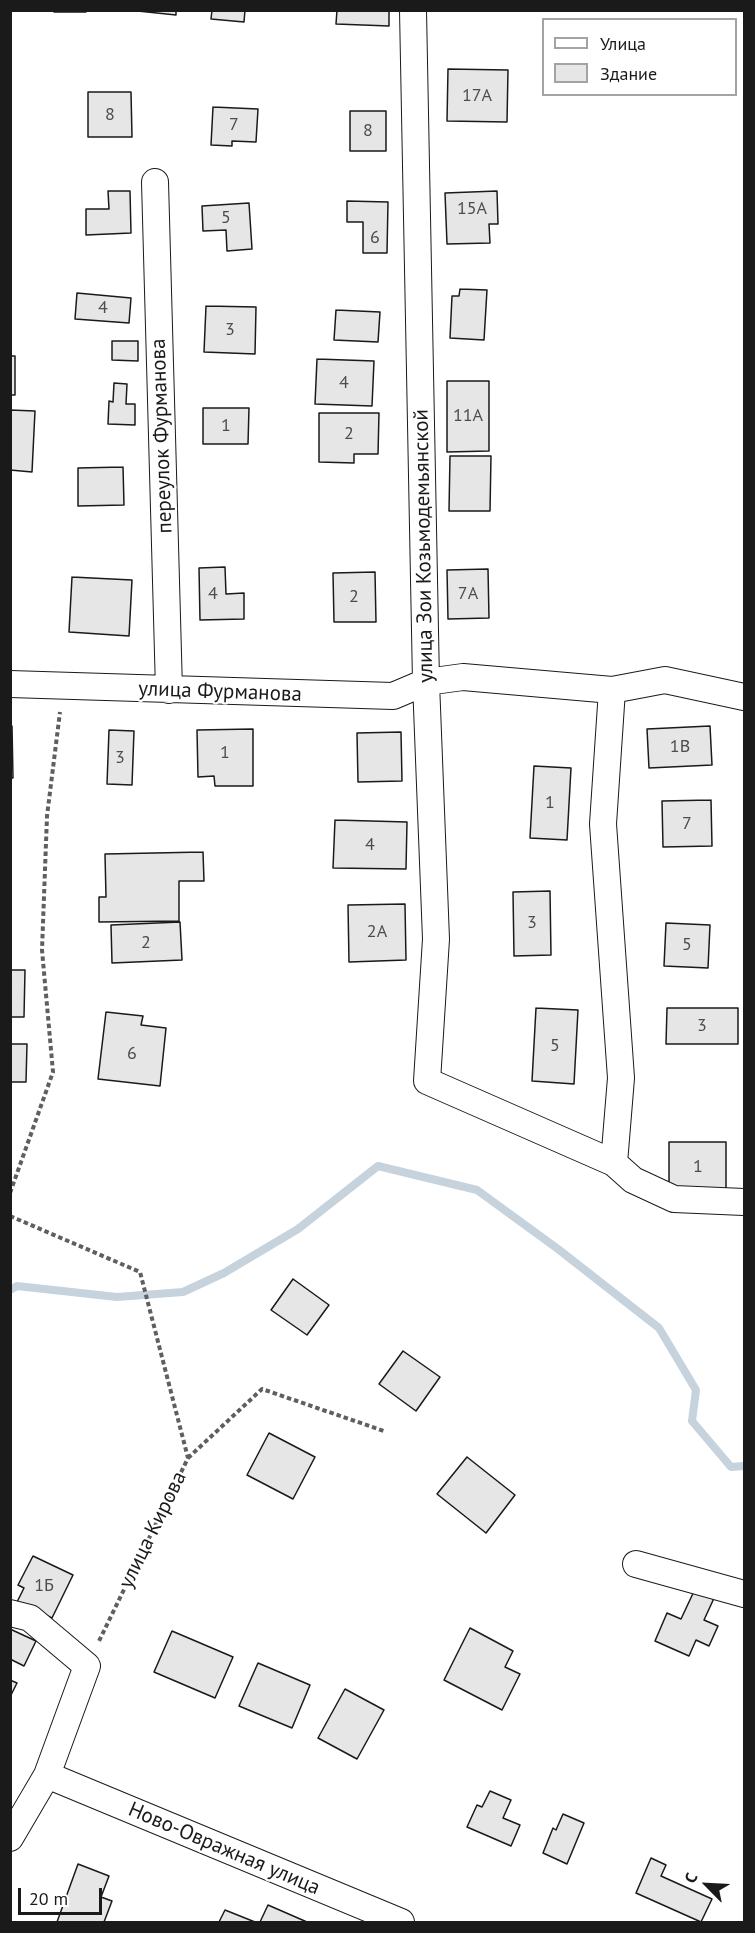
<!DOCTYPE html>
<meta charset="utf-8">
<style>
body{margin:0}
#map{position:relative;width:755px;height:1933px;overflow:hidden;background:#fff;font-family:"PT Sans",sans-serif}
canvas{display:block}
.frame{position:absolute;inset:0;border:12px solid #1a1a1a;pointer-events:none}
.legend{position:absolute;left:542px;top:18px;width:195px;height:78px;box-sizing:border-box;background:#fff;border:2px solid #a3a3a3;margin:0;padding:8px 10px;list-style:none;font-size:18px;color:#1a1a1a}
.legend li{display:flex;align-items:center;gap:12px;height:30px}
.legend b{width:30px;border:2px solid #a3a3a3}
.north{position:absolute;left:677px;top:1855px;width:60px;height:60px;-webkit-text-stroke:4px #fff;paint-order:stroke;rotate:294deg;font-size:16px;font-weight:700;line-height:24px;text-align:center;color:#1a1a1a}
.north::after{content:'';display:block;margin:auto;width:21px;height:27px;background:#1a1a1a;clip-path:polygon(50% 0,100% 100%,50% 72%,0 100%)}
.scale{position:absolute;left:18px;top:1888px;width:84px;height:27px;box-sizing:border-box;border:3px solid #1a1a1a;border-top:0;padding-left:8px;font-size:18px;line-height:21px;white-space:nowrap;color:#1a1a1a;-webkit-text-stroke:4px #fff;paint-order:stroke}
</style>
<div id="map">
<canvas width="755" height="1933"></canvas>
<div class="frame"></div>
<ul class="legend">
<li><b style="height:8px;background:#fff"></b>Улица</li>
<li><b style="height:16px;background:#e6e6e6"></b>Здание</li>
</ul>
<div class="north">С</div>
<div class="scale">20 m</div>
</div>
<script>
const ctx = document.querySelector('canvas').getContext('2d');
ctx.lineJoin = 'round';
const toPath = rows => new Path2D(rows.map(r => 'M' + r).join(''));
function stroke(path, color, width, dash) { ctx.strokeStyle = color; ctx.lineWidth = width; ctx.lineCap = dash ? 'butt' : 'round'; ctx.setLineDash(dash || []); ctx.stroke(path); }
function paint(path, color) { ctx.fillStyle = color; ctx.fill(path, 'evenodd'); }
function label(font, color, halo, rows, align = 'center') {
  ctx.font = font + ' "PT Sans",sans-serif'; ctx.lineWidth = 4.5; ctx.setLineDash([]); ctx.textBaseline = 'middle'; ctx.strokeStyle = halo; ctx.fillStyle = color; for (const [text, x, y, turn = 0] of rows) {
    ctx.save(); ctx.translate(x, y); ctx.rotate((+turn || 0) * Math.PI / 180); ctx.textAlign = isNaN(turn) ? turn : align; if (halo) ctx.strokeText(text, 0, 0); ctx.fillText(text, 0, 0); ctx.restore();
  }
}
const stream = toPath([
 [10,1290,17,1286,117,1297,183,1292,224,1273,298,1229,378,1166,477,1190,558,1249,659,1328,696,1390,692,1421,731,1467,744,1466]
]);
const building = toPath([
 [54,10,86,10,86,12,54,12,54,10],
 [128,10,176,10,176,15,128,10],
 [212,10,245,10,244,22,211,19,212,10],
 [337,10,389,10,389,26,336,24,337,10],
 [448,69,508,70,507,122,447,121,448,69],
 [88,92,131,92,132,137,88,137,88,92],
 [213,107,258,109,256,142,232,141,232,146,211,145,213,107],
 [350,111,386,111,386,151,350,151,350,111],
 [108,191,130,191,131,233,86,235,86,209,109,209,108,191],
 [497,191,498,224,489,224,490,243,447,244,445,193,497,191],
 [347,201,388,202,387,253,363,253,363,222,347,222,347,201],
 [249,203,252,249,227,251,226,230,203,231,202,206,249,203],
 [460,289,487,290,484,340,450,338,452,296,459,296,460,289],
 [77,293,131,298,129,323,75,319,77,293],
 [206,306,256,307,255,354,204,352,206,306],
 [336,310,380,312,378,342,334,340,336,310],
 [112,341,138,341,138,361,112,360,112,341],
 [10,356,15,356,15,395,10,395,10,356],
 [317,359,374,361,372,406,315,404,317,359],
 [447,381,489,381,489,451,447,452,447,381],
 [114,383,127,384,126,404,135,404,135,425,108,424,109,401,113,402,114,383],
 [203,408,249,408,248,444,203,444,203,408],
 [10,410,35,411,32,472,10,470,10,410],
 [319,413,379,413,378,454,354,454,354,463,319,462,319,413],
 [450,456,491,456,490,511,449,511,450,456],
 [123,467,124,505,78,506,78,468,123,467],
 [225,567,226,594,244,593,244,619,200,620,199,568,225,567],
 [488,569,489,618,448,619,447,570,488,569],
 [375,572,376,622,334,622,333,573,375,572],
 [72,577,132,580,129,636,69,632,72,577],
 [10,726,12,726,13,778,10,778,10,726],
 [710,726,712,765,649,768,647,729,710,726],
 [253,729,253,786,215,786,214,776,198,777,197,730,253,729],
 [109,730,134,731,132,785,107,784,109,730],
 [401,732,402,781,358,782,357,733,401,732],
 [534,766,571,768,567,840,530,838,534,766],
 [711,800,712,846,663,847,662,801,711,800],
 [335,820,407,822,406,869,333,868,335,820],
 [203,852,204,881,179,881,179,921,99,922,99,897,106,897,105,854,203,852],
 [550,891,551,955,514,956,513,892,550,891],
 [405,904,406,960,349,962,348,905,405,904],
 [180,922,182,960,112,963,111,925,180,922],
 [666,923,710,925,708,968,664,966,666,923],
 [10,970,25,970,24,1017,10,1017,10,970],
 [536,1008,578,1010,574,1084,532,1081,536,1008],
 [667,1008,738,1008,738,1044,666,1044,667,1008],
 [106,1012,143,1016,141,1025,166,1028,160,1086,98,1079,106,1012],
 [10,1044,27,1044,26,1082,10,1082,10,1044],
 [669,1142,726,1142,726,1192,669,1192,669,1142],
 [293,1279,329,1305,307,1335,271,1310,293,1279],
 [403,1351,440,1377,416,1411,379,1384,403,1351],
 [269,1433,315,1457,293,1499,247,1475,269,1433],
 [467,1457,515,1495,486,1533,437,1494,467,1457],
 [33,1556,73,1575,52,1618,17,1602,24,1588,18,1585,33,1556],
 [696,1587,715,1596,704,1620,718,1626,709,1646,696,1640,689,1656,655,1641,667,1613,681,1619,696,1587],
 [470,1628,513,1651,505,1667,520,1674,502,1710,444,1680,470,1628],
 [10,1629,36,1641,24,1666,10,1659,10,1629],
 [172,1631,233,1657,215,1698,154,1672,172,1631],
 [258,1663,310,1685,292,1728,239,1706,258,1663],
 [10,1680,17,1683,10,1697,10,1680],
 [345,1689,384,1710,357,1759,318,1738,345,1689],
 [490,1791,511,1800,503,1818,520,1825,511,1846,467,1827,477,1805,482,1807,490,1791],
 [563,1814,584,1823,567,1864,543,1853,553,1828,556,1830,563,1814],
 [651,1858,666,1865,661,1876,712,1899,701,1922,636,1893,651,1858],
 [78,1864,109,1876,101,1897,112,1901,104,1922,57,1922,78,1864],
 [268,1905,307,1922,260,1922,268,1905],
 [225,1910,255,1922,219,1922,225,1910]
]);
const path = toPath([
 [10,1193,53,1072,42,950,47,816,60,712],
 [10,1216,140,1272,188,1458,99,1641],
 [188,1458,262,1389,384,1431]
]);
const street = toPath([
 [413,10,426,682,436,939,427,1081,614,1163,633,1180,674,1199,744,1202],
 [155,182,169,690],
 [10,684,393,696,426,682,463,677,612,690,665,680,744,697],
 [612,690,603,824,621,1078,614,1163],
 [636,1564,744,1594],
 [10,1613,30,1618,87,1666,47,1775,10,1838],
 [47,1775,401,1922]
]);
const numberNames = [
 ["17А",477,96],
 ["8",110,115],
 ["7",234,125],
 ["8",368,131],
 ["15А",472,209],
 ["5",226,218],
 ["6",375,238],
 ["4",103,308],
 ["3",230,330],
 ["4",344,383],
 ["11А",468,416],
 ["1",226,426],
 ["2",349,434],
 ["4",213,594],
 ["7А",468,594],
 ["2",354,597],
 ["1В",680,747],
 ["1",225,753],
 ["3",120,758],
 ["1",550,803],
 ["7",687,824],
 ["4",370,845],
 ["3",532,923],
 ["2А",377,932],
 ["2",146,943],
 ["5",687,945],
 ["3",702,1026],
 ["5",555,1046],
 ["6",132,1054],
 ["1",698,1167],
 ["1Б",44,1586]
];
const streetNames = [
 ["переулок Фурманова",162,436,-92],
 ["улица Зои Козьмодемьянской",424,546,-91],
 ["улица Фурманова",220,692,2],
 ["улица Кирова",153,1530,-64],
 ["Ново-Овражная улица",224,1849,23]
];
stroke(stream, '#c6d2dc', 8);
paint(building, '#e6e6e6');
stroke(building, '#1a1a1a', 1.5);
stroke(street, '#1a1a1a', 28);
stroke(path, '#5f5f5f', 4, [4.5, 3]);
stroke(street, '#fff', 26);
label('18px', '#4d4d4d', null, numberNames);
label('21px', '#1a1a1a', '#fff', streetNames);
</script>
